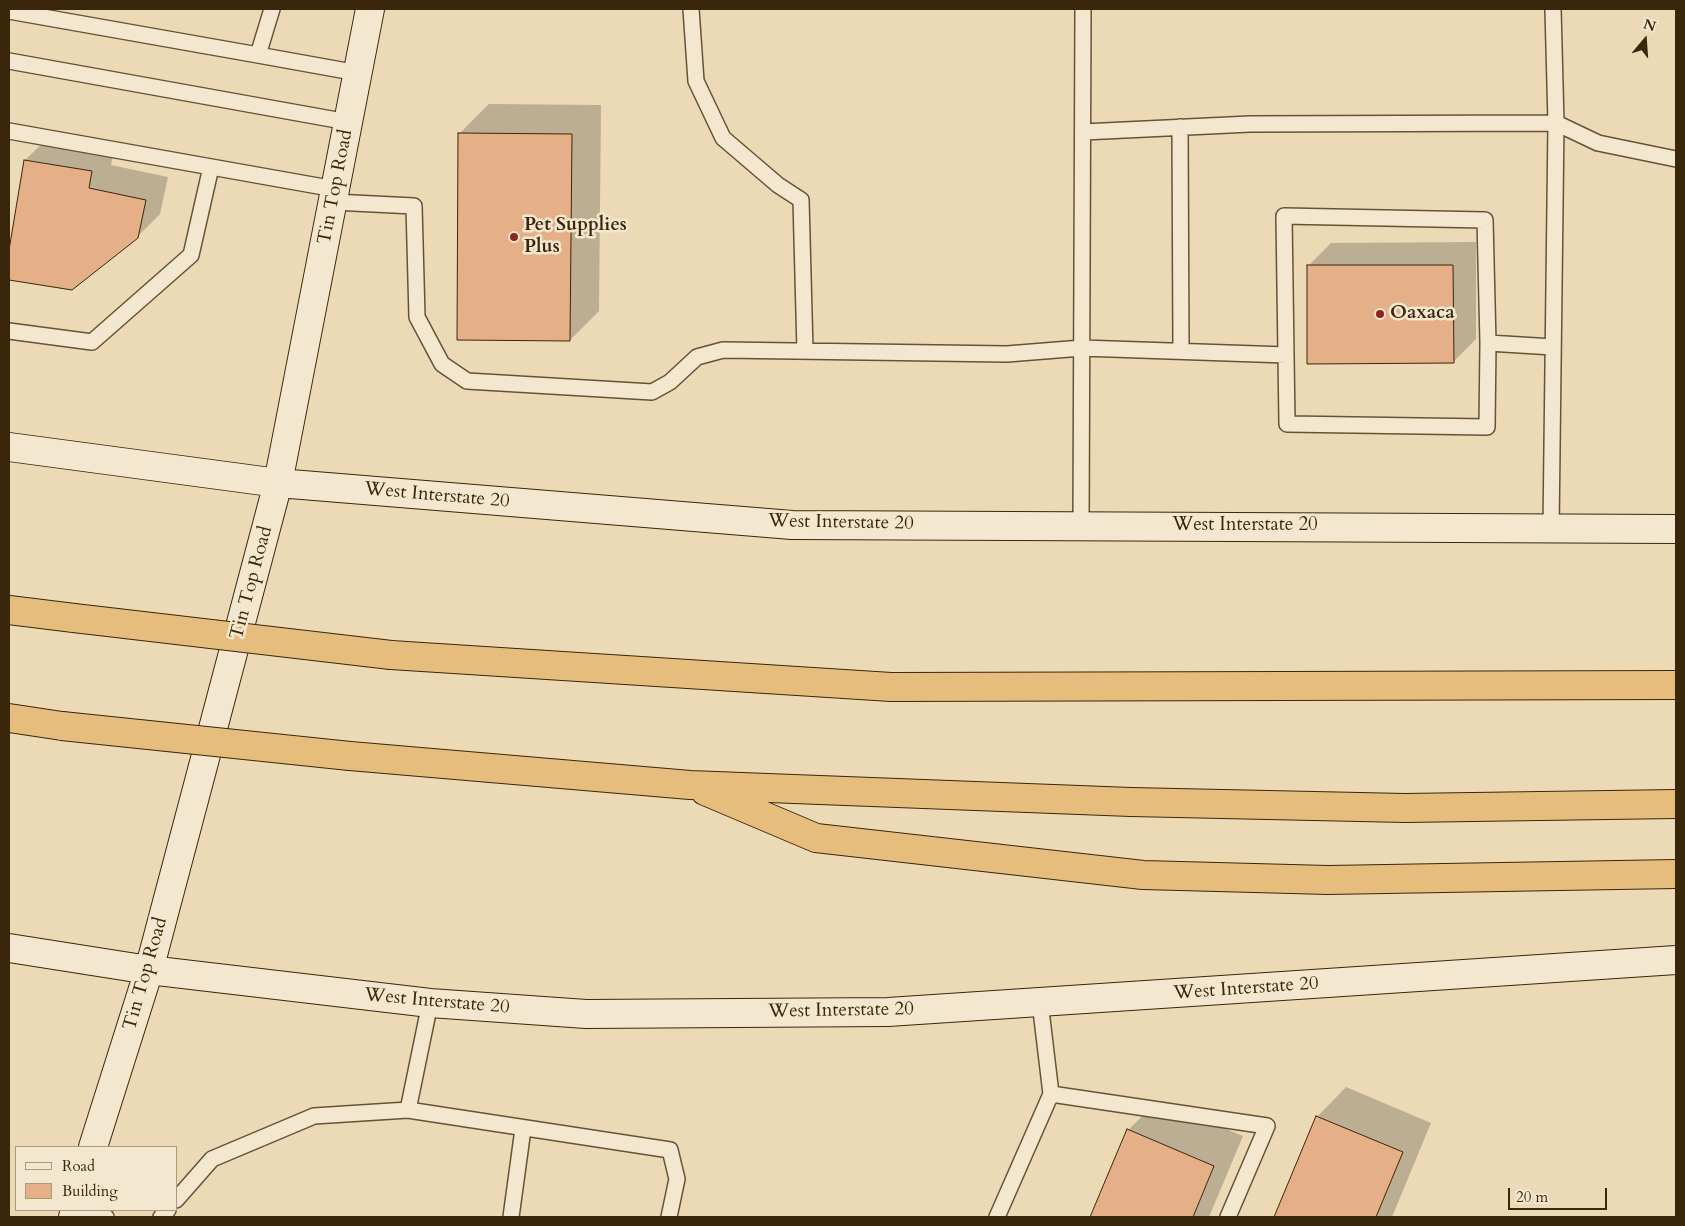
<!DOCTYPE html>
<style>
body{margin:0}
#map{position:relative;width:1685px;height:1226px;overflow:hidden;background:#ecdab7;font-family:Cardo,serif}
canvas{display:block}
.frame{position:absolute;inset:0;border:10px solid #3a260a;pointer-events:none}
.legend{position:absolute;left:15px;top:1146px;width:162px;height:65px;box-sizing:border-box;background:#f3e7d0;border:1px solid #a99a81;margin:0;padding:6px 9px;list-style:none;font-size:15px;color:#3a260a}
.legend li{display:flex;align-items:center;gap:10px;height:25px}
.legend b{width:25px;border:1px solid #a99a81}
.north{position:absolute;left:1620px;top:15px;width:50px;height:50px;-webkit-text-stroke:4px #f3e7d0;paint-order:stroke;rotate:18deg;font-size:14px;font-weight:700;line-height:20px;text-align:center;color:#3a260a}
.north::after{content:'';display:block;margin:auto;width:18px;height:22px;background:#3a260a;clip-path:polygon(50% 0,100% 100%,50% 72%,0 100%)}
.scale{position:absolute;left:1508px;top:1188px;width:99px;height:22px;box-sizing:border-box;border:2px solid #3a260a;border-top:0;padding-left:6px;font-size:15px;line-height:18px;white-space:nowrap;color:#3a260a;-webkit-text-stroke:4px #f3e7d0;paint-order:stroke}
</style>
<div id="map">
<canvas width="1685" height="1226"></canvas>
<div class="frame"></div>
<ul class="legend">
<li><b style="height:6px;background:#f3e7d0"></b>Road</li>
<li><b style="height:14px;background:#e5af87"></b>Building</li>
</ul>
<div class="north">N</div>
<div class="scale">20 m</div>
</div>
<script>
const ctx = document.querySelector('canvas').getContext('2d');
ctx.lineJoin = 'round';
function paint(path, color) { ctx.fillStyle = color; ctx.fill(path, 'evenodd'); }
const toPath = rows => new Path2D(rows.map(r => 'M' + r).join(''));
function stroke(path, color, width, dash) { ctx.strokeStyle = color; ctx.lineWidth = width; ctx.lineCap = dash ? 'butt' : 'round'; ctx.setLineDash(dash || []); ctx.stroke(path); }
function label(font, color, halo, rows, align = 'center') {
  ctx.font = font + ' Cardo,serif'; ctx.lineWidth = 5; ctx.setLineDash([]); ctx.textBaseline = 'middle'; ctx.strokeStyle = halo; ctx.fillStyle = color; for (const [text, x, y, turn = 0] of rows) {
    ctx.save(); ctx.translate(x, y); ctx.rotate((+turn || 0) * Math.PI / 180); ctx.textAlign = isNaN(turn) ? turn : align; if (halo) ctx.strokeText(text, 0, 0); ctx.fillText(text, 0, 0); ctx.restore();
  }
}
const shadow = toPath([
 [489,104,601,105,599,311,570,340,460,133],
 [48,138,114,149,111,165,168,177,160,214,137,237,71,289,9,279,9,258,25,160],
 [1476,242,1476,339,1453,362,1308,266,1331,243],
 [1346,1087,1431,1123,1392,1217,1275,1217,1317,1117],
 [1158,1101,1243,1136,1209,1217,1092,1217,1128,1130]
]);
const building = toPath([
 [458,133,572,134,570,341,457,340,458,133],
 [24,160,92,171,89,188,146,200,138,238,72,290,9,280,9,250,24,160],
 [1307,265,1453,265,1454,363,1307,364,1307,265],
 [1316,1116,1403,1152,1376,1217,1274,1217,1316,1116],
 [1127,1129,1214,1166,1193,1217,1090,1217,1127,1129]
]);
const lane = toPath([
 [272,9,258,55,358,73],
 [691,9,696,81,723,138,778,185,801,200,805,351],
 [9,11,258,55],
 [9,61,348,122],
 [1180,127,1181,351],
 [9,131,335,189],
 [1083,132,1250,124,1556,123,1598,143,1676,159],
 [333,202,414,206,417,317,442,364,467,381,652,392,670,382,697,357,723,350,1007,354,1082,348,1286,355,1284,216,1485,220,1488,343,1553,347],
 [9,331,92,342,191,255,211,167],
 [1286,355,1287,424,1487,427,1488,343],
 [1081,525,1083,9],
 [1551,529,1556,123,1553,9],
 [1051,1094,1267,1126,1228,1217],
 [408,1110,670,1150,677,1179,669,1217],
 [176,1200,212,1159,314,1116,408,1110,430,1003],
 [77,1210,106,1217],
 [161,1217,168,1210],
 [511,1217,523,1129],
 [997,1217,1051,1094,1040,1002]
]);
const secondary = toPath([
 [9,447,278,483,792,525,1676,529],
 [9,948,149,970,430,1003,586,1014,888,1012,1676,960],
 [93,1147,149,970,278,483,370,9],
 [73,1217,75,1210]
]);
const highway = toPath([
 [9,610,74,618],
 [391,655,891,687,1676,685],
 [9,718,62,726],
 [350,756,690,785,1131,802,1405,808,1676,804],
 [705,791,816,838,1143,875,1328,880,1676,874]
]);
const highwayBridge = toPath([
 [74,618,391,655],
 [62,726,350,756]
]);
const markers = [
 [514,237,5,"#8f2418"],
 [1380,314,5,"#8f2418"]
];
const streetNames = [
 ["Tin Top Road",336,187,-79],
 ["West Interstate 20",437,496,5],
 ["West Interstate 20",841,523,1],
 ["West Interstate 20",1245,526],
 ["Tin Top Road",252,583,-75],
 ["Tin Top Road",146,974,-74],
 ["West Interstate 20",1246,989,-4],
 ["West Interstate 20",437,1002,5],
 ["West Interstate 20",841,1011,-1]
];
const poiNames = [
 ["Pet Supplies",524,226],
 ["Plus",524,248],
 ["Oaxaca",1390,314]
];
paint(shadow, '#0003');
paint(building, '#e5af87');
stroke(building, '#3a260a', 1);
stroke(lane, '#665335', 18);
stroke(secondary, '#3a260a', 30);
stroke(highway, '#3a260a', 30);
stroke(lane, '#f3e7d0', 15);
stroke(secondary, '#f3e7d0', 28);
stroke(highway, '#e6bd7c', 28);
stroke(highwayBridge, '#3a260a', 30, []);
stroke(highwayBridge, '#e6bd7c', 28);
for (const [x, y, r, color] of markers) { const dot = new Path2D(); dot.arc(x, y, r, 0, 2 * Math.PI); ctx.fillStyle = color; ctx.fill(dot); stroke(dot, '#f3e7d0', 2); }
label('19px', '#3a260a', '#f3e7d0', streetNames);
label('bold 19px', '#3a260a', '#f3e7d0', poiNames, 'left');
</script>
